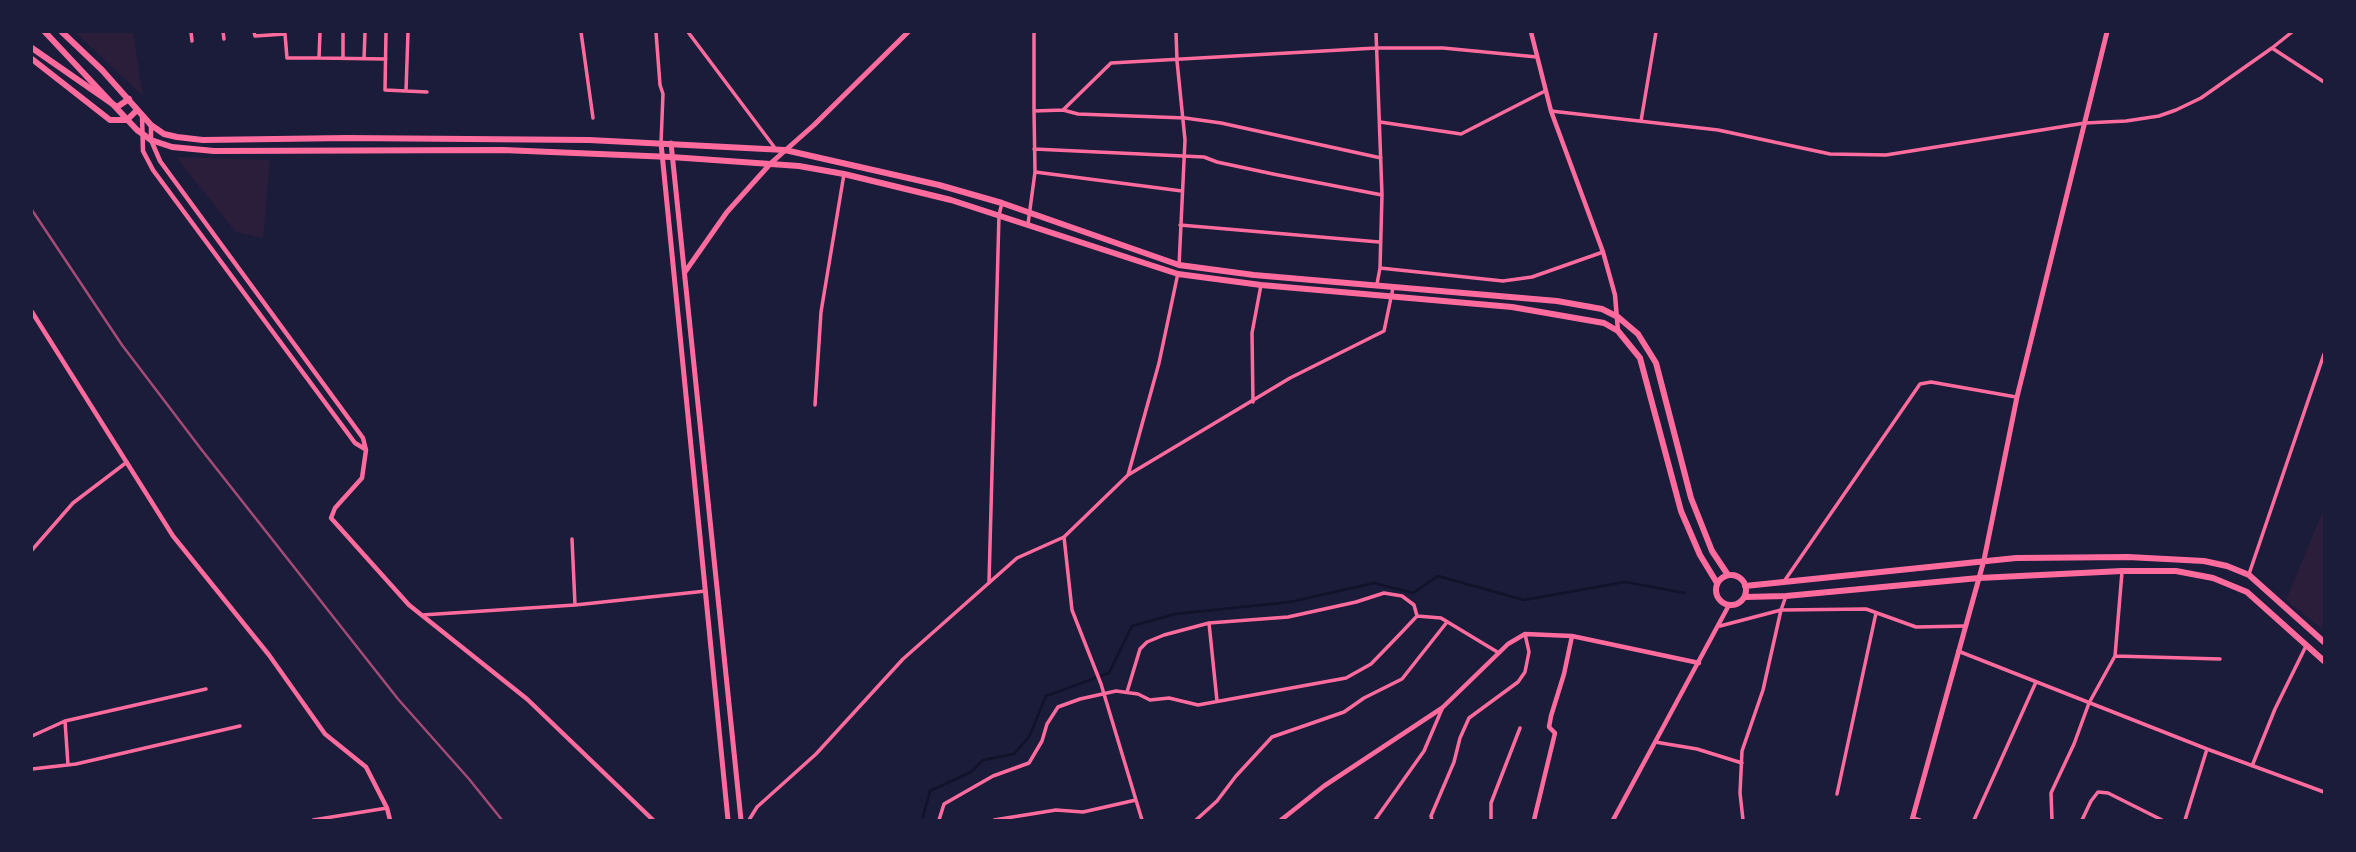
<!DOCTYPE html>
<style>
body{margin:0}
#map{position:relative;width:2356px;height:852px;overflow:hidden;background:#1b1b3a;font-family:Literata,serif}
canvas{display:block}
.frame{position:absolute;inset:0;border:33px solid #1b1b3a;pointer-events:none}
</style>
<div id="map">
<canvas width="2356" height="852"></canvas>
<div class="frame"></div>
</div>
<script>
const ctx = document.querySelector('canvas').getContext('2d');
ctx.lineJoin = 'round';
function paint(path, color) { ctx.fillStyle = color; ctx.fill(path, 'evenodd'); }
const toPath = rows => new Path2D(rows.map(r => 'M' + r).join(''));
function stroke(path, color, width, dash) { ctx.strokeStyle = color; ctx.lineWidth = width; ctx.lineCap = dash ? 'butt' : 'round'; ctx.setLineDash(dash || []); ctx.stroke(path); }
const green = toPath([
 [75,32,133,32,143,96],
 [176,157,270,160,263,238,236,232],
 [2324,508,2324,630,2286,600]
]);
const stream = toPath([
 [922,820,930,791,971,772,983,760,1014,754,1029,737,1046,696,1109,673,1132,626,1175,614,1290,602,1374,583,1413,593,1438,576,1524,600,1625,582,1685,593]
]);
const minor = toPath([
 [191,32,192,41],
 [223,32,224,39],
 [254,32,255,36,285,34,287,58,319,58],
 [320,32,319,58,386,59],
 [386,32,385,90,427,92],
 [581,32,593,118],
 [656,32,660,85,663,94,661,143],
 [688,32,775,148],
 [1176,32,1177,61,1185,140,1179,266],
 [1376,32,1382,195,1380,268,1377,284],
 [2272,48,2324,82],
 [343,57,343,32],
 [364,59,365,32],
 [406,91,408,32],
 [1034,110,1034,32],
 [1063,110,1078,114,1185,118,1221,123,1381,158],
 [1551,111,1718,130,1830,154,1886,155,2085,123,2126,121,2159,116,2176,110,2201,98,2272,48,2292,32],
 [1641,121,1656,32],
 [1380,122,1461,134,1545,91],
 [1034,149,1204,157,1217,162,1273,174,1382,195],
 [1035,172,1182,191],
 [1028,224,1035,172,1034,111,1063,110,1111,63,1376,48,1443,48,1537,57],
 [1180,225,1379,242],
 [1380,268,1503,281,1532,277,1603,252],
 [1253,402,1252,333,1261,285],
 [815,405,821,312,844,174],
 [1128,475,1159,363,1178,273],
 [1064,537,1072,610,1101,684,1142,820],
 [572,539,575,605,706,591],
 [32,550,73,503,127,462],
 [2249,574,2324,354],
 [1785,580,1920,384,1931,382,2016,397],
 [989,582,999,215,1002,203],
 [422,615,575,605],
 [1417,616,1441,618,1499,653],
 [1209,623,1217,701],
 [1720,626,1781,610,1866,609,1916,627,1965,626],
 [1958,651,2207,749,2324,792],
 [2115,656,2220,659],
 [32,736,65,721],
 [1655,742,1697,749,1742,763],
 [68,765,65,721,206,689],
 [2252,766,2275,709,2306,646],
 [32,769,76,764,240,726],
 [1837,794,1876,613],
 [1913,818,1920,820],
 [313,820,387,808],
 [749,820,757,807,816,754,903,659,1017,558,1064,537,1128,475,1290,378,1384,331,1393,288],
 [939,820,944,804,993,776,1029,763,1042,741,1047,724,1058,707,1080,699,1116,691,1138,694,1150,700,1169,698,1198,705,1346,678,1371,664,1401,633,1417,616,1414,605,1402,596,1384,593,1356,602,1288,617,1209,623,1164,635,1147,642,1140,649,1127,692],
 [994,820,1056,810,1083,812,1136,800],
 [1196,820,1217,801,1236,776,1272,737,1344,712,1364,698,1402,679,1447,622],
 [1375,820,1424,751,1442,709],
 [1432,820,1431,816,1454,762,1460,738,1469,718,1518,682,1525,672,1529,652,1525,634],
 [1491,820,1491,803,1520,728],
 [1743,820,1740,793,1742,751,1763,690,1781,610,1786,596],
 [1974,820,2036,682],
 [2052,820,2051,793,2074,744,2089,703,2115,656,2122,572],
 [2082,820,2091,801,2098,792,2108,793,2162,820],
 [2185,820,2207,749]
]);
const tertiary = toPath([
 [1531,32,1551,111,1603,252,1615,295,1618,331],
 [142,116,143,151,153,170,355,443,365,449],
 [151,125,151,140,160,161,363,438,366,450,362,478,335,508,331,518,409,605,527,699,653,820],
 [32,312,173,536,269,655,325,734,366,767,387,808,390,820],
 [1281,820,1324,786,1442,708,1508,644,1525,634,1572,636,1699,663],
 [1534,820,1555,733,1549,727,1551,716,1564,674,1572,636],
 [1613,820,1729,605]
]);
const secondary = toPath([
 [661,143,728,820],
 [671,143,741,820],
 [685,272,727,212,771,163,814,125,908,32],
 [1912,820,1984,560,2017,397,2107,32]
]);
const primary = toPath([
 [32,48,117,107,129,99],
 [32,59,110,120,127,120,137,110]
]);
const trunk = toPath([
 [45,32,137,130,151,140,172,147,214,151,503,150,671,157,799,166,844,174,951,200,1178,274,1261,285,1512,307,1604,323,1618,331,1640,358,1681,511,1700,555,1717,583],
 [62,32,102,70,151,125,164,134,177,137,203,140,347,138,589,140,785,150,939,185,1002,203,1179,265,1254,275,1557,301,1602,309,1618,317,1638,334,1656,363,1691,498,1712,551,1728,575],
 '1716 590a15 15 0 1 1 30 0a15 15 0 1 1-30 0Z',
 [1745,586,2016,558,2128,557,2204,561,2227,566,2249,575,2324,642],
 [1745,597,1786,596,1979,578,2122,571,2176,571,2213,578,2247,592,2324,661]
]);
const rail = toPath([
 [32,210,122,345,201,449,398,699,469,779,502,820]
]);
paint(green, '#2a1e3b');
stroke(stream, '#12122b', 2.5);
stroke(minor, '#ff6b9d', 3.5);
stroke(tertiary, '#ff6b9d', 4.5);
stroke(secondary, '#ff6b9d', 5);
stroke(primary, '#ff6b9d', 6);
stroke(trunk, '#ff6b9d', 6);
stroke(rail, '#a44b75', 2.5);
</script>
